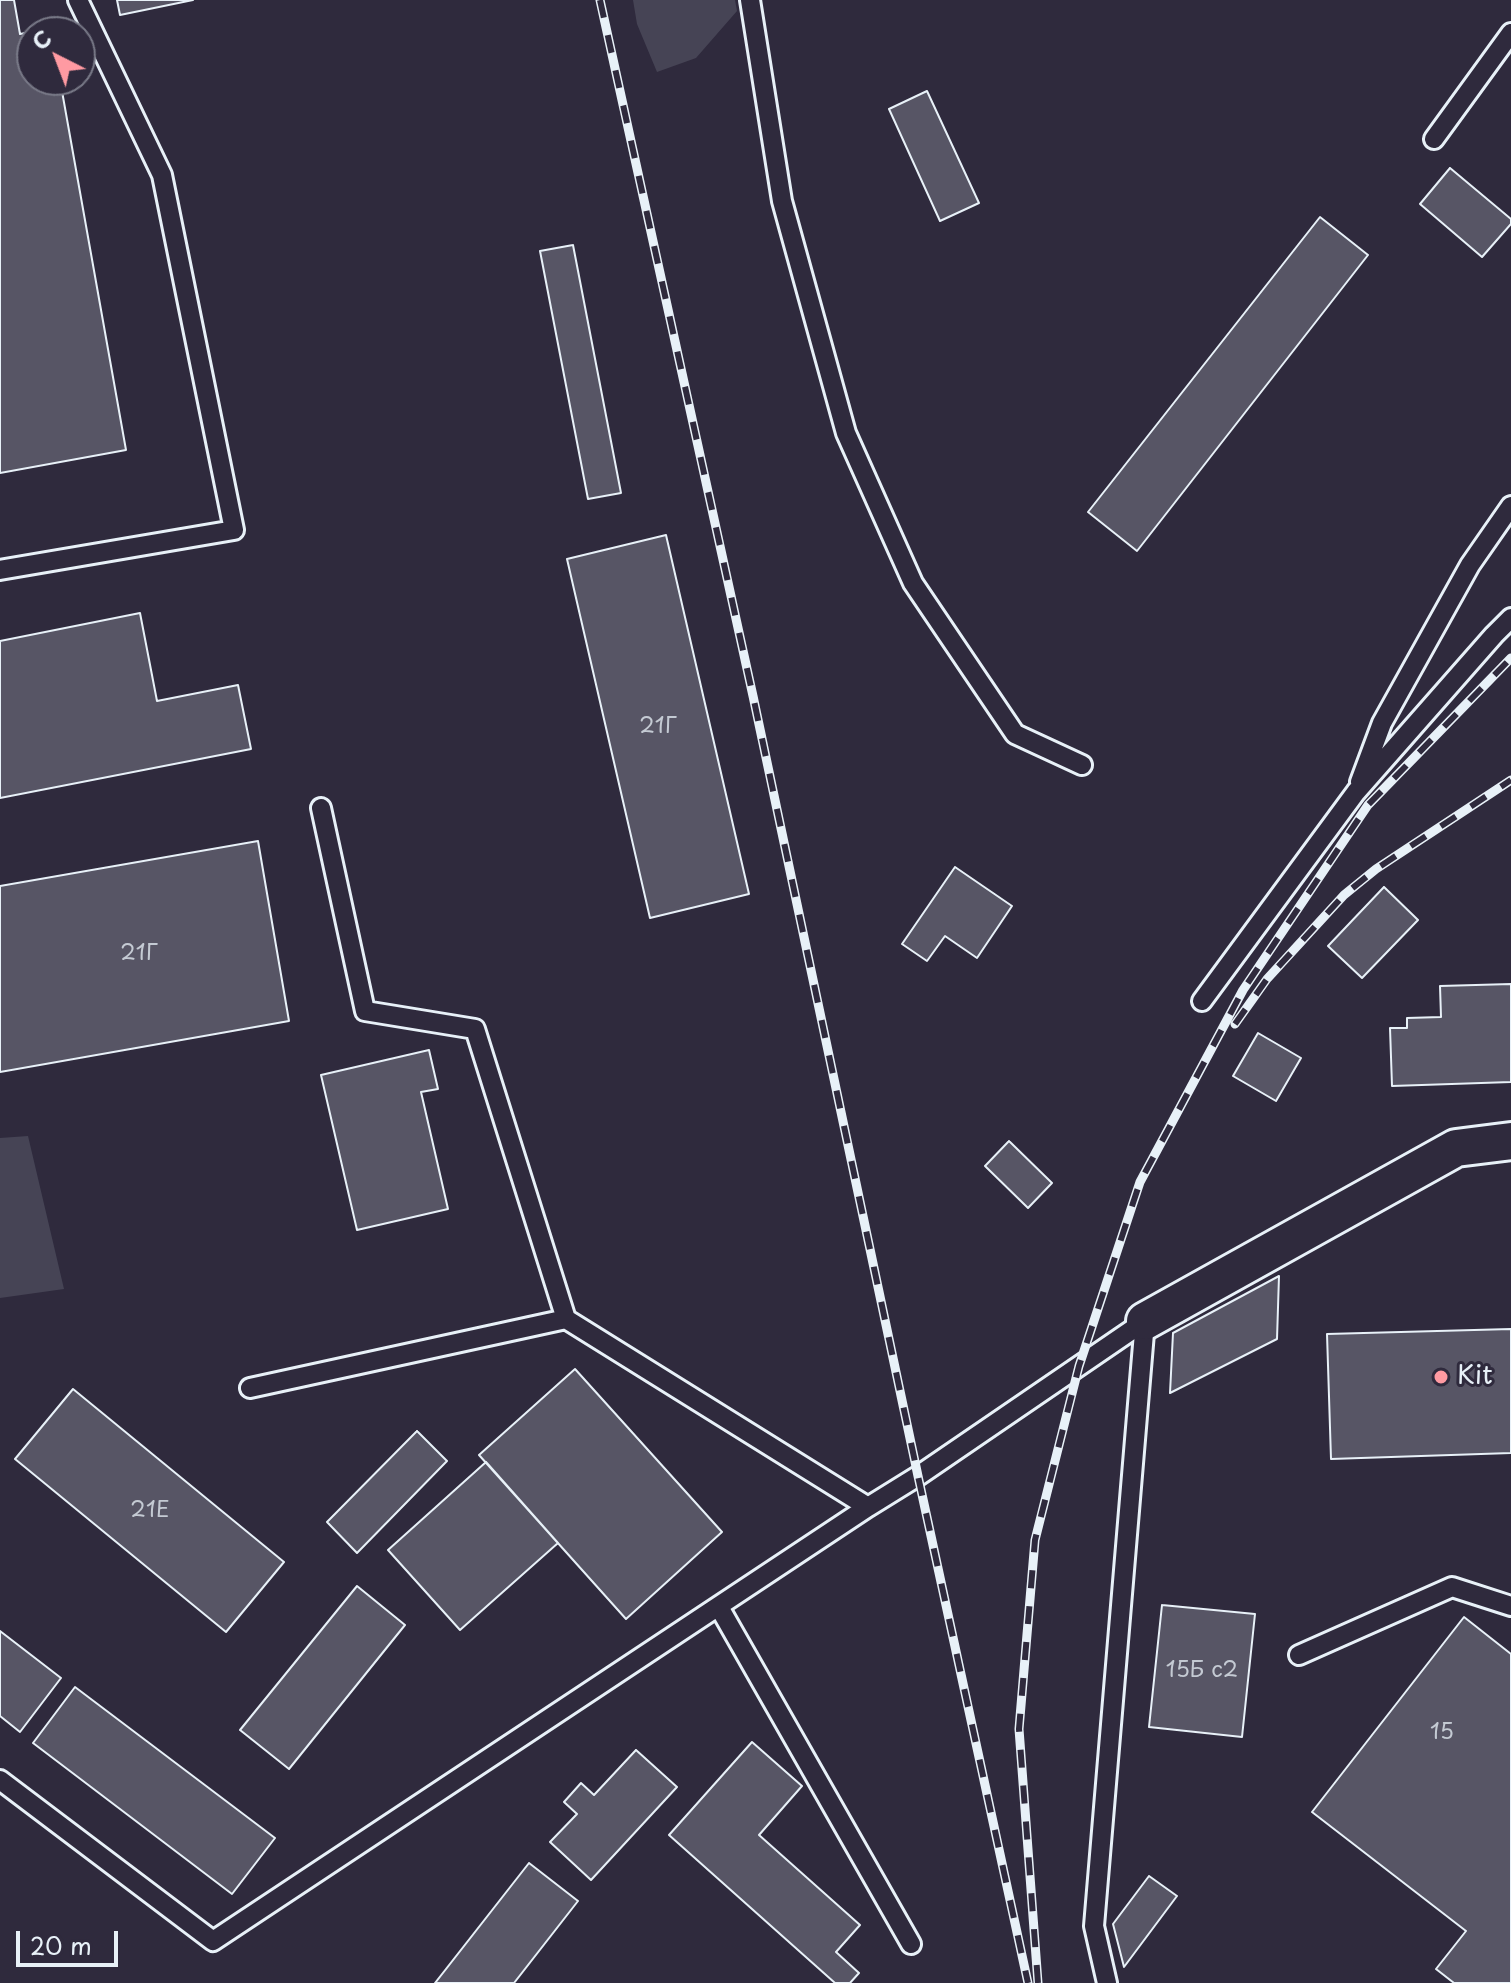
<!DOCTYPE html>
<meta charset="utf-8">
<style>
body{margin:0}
#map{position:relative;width:1511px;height:1983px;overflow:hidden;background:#2f2a3d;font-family:"Playpen Sans",sans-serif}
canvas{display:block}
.north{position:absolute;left:16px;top:16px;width:80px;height:80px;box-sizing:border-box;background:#2f2a3d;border:2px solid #797a88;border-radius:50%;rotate:318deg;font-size:22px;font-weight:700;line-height:32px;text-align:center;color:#e8f1f8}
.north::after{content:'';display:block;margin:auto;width:28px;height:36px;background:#ff9aa2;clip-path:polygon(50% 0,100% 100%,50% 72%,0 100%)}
.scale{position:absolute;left:16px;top:1931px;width:102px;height:36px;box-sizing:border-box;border:4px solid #e8f1f8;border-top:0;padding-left:10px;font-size:24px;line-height:28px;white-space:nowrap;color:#e8f1f8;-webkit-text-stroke:6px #2f2a3d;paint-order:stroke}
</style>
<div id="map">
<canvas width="1511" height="1983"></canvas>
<div class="north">С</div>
<div class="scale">20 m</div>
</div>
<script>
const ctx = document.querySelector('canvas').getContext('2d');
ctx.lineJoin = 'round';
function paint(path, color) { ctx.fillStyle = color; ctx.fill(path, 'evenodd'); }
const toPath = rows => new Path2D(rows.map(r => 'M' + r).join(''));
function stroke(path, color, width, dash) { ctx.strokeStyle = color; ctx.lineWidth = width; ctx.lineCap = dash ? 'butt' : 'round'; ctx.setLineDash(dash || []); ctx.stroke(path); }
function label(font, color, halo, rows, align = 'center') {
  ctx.font = font + ' "Playpen Sans",sans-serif'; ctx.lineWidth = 6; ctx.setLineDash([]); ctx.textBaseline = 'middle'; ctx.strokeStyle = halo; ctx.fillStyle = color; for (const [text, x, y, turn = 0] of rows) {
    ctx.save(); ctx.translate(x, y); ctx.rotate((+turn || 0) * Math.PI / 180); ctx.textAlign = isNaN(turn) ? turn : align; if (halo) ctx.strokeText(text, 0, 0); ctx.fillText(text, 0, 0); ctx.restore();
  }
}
const green = toPath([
 [633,0,735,0,737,11,696,58,657,72,637,24],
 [28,1136,64,1289,0,1298,0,1138]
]);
const building = toPath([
 [0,0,14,0,20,34,51,28,52,32,32,32,32,80,60,80,126,450,0,473,0,0],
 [117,0,193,0,120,15,117,0],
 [927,91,979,203,940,221,889,109,927,91],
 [1450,168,1511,219,1511,224,1482,257,1420,204,1450,168],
 [1320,217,1368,255,1137,551,1088,512,1320,217],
 [573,245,621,493,588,499,540,251,573,245],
 [666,535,749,894,650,918,567,559,666,535],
 [140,613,157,701,238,685,251,749,0,798,0,641,140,613],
 [258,841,289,1021,0,1072,0,886,258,841],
 [955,867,1012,906,977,958,945,936,927,961,902,944,955,867],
 [1384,887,1418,920,1362,978,1328,946,1384,887],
 [1511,984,1511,1082,1392,1086,1390,1028,1407,1028,1407,1018,1441,1017,1440,986,1511,984],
 [1258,1033,1301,1058,1276,1101,1233,1076,1258,1033],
 [429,1050,438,1089,421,1092,448,1209,357,1230,321,1075,429,1050],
 [1009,1141,1052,1183,1028,1208,985,1166,1009,1141],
 [1279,1276,1277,1339,1170,1393,1173,1333,1279,1276],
 [1511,1329,1511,1453,1331,1459,1327,1334,1511,1329],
 [575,1369,722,1532,626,1619,479,1455,575,1369],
 [73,1389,284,1562,226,1632,15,1459,73,1389],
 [417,1431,447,1461,357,1553,327,1522,417,1431],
 [486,1462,558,1543,460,1630,388,1550,486,1462],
 [357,1586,405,1625,289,1769,240,1730,357,1586],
 [1162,1605,1255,1614,1242,1737,1149,1727,1162,1605],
 [1464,1617,1511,1654,1511,1983,1454,1983,1436,1969,1466,1931,1312,1812,1464,1617],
 [0,1631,61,1678,20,1732,0,1716,0,1631],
 [75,1687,275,1838,232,1894,33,1743,75,1687],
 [752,1742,802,1786,759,1835,860,1925,836,1952,859,1973,850,1983,835,1983,669,1835,752,1742],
 [636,1750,677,1787,591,1880,550,1842,577,1814,564,1802,581,1783,594,1795,636,1750],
 [529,1863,578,1901,514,1983,435,1983,529,1863],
 [1149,1876,1177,1896,1124,1967,1113,1924,1149,1876]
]);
const service = toPath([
 [750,0,782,201,846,433,913,583,1015,734,1082,765],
 [1434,139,1511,33],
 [0,570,234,530,162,175,78,0],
 [1360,782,1382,723,1470,565,1511,506],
 [321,808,365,1011,475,1029,566,1319],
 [1202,1001,1356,792,1494,635,1511,618],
 [250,1388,566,1319,868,1507],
 [719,1607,911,1944],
 [1299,1655,1452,1587,1511,1606],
 [0,1780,213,1941,868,1507,918,1476,1145,1321],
 [1107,1983,1094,1926,1145,1321]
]);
const minor = toPath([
 [1145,1321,1456,1148,1511,1141]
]);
const rail = toPath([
 [600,0,753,696,918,1476,1028,1983],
 [1235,1024,1267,979,1344,895,1376,869,1511,780],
 [1038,1983,1019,1729,1035,1540,1079,1366,1140,1182,1243,990,1368,805,1511,658]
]);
const markers = [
 [1441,1377,8,"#ff9aa2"]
];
const numberNames = [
 ["21Г",658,727],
 ["21Г",139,954],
 ["21Е",150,1511],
 ["15Б с2",1202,1671],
 ["15",1442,1733]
];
const poiNames = [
 ["Kit",1457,1377]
];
paint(green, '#464455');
paint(building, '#575565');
stroke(building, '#e8f1f8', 2);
stroke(service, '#e8f1f8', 24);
stroke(minor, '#e8f1f8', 42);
stroke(service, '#2f2a3d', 18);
stroke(minor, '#2f2a3d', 36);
stroke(rail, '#e8f1f8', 9);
stroke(rail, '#2f2a3d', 6, [18]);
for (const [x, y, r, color] of markers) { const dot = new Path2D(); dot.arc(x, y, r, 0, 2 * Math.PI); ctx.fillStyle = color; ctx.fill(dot); stroke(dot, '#2f2a3d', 3); }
label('22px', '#c4cad3', null, numberNames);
label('26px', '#e8f1f8', '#2f2a3d', poiNames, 'left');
</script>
